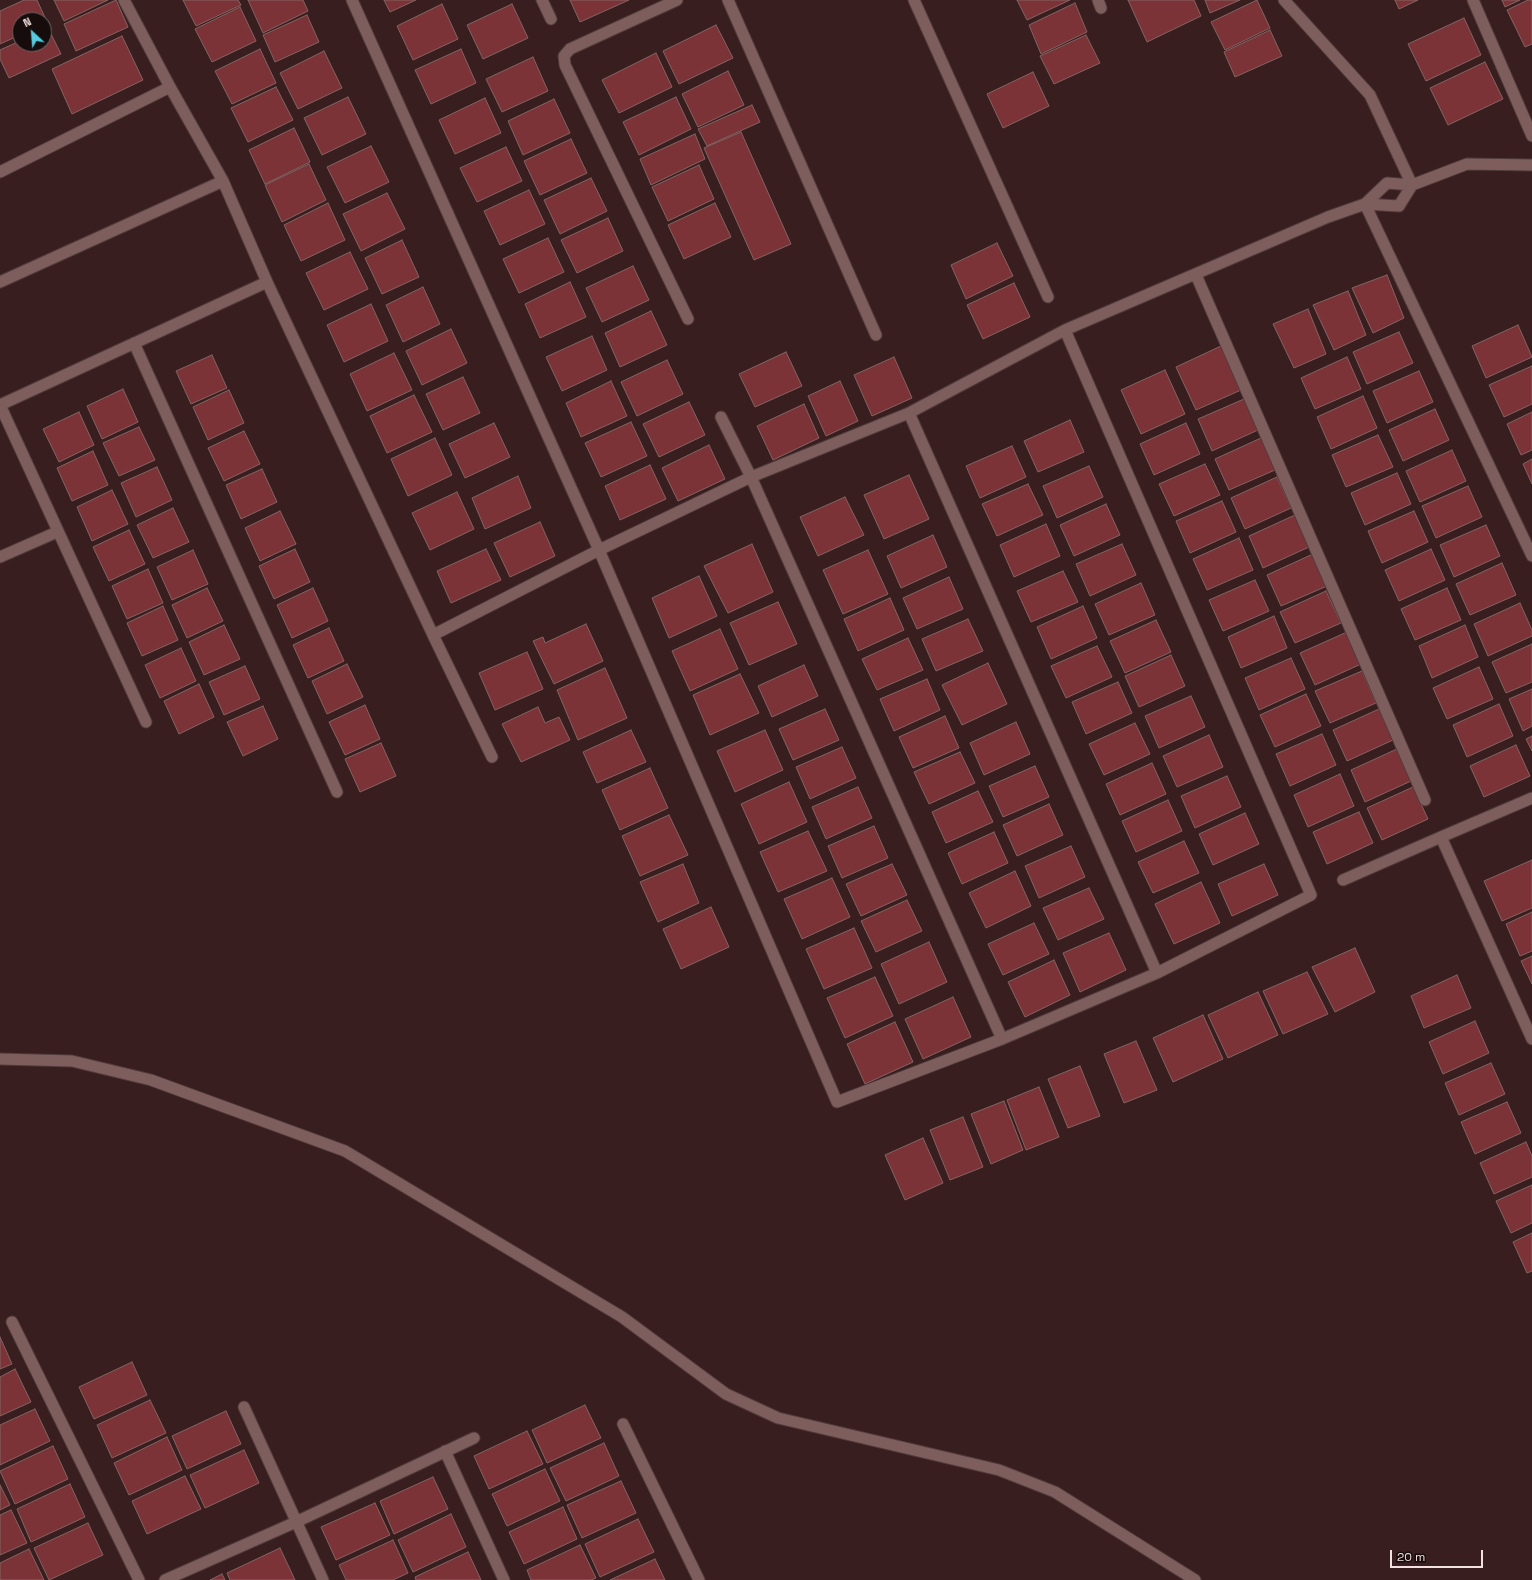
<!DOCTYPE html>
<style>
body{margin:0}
#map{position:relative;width:1532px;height:1580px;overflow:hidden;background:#381e1e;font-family:"Space Grotesk",sans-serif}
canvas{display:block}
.north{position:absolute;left:12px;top:12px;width:40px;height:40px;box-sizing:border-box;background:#170c0c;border:1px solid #6f6161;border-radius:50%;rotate:334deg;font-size:11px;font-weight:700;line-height:16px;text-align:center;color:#f3e0e0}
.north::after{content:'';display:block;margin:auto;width:14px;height:18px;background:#55cae0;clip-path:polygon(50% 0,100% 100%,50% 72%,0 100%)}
.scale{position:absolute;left:1390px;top:1550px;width:93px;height:18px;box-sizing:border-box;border:2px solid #f3e0e0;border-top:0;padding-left:5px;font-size:12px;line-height:14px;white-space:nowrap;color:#f3e0e0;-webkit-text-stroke:3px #170c0c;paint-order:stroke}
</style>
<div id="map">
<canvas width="1532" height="1580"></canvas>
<div class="north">N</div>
<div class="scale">20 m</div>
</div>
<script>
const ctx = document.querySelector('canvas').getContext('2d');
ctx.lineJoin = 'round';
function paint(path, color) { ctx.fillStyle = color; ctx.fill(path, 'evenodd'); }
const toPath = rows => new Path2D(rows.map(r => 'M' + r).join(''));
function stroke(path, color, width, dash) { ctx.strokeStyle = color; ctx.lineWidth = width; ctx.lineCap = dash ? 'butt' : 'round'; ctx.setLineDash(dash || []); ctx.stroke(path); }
const building = toPath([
 [24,0,37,0,47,22,44,24,44,20,20,20,20,35,0,44,0,11,24,0],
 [54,0,108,0,64,21,54,0],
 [116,0,128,27,76,51,64,24,116,0],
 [183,0,238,0,241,5,196,26,183,0],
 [248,0,303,0,308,11,263,33,248,0],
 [384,0,416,0,390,12,384,0],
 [570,0,629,0,580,22,570,0],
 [1017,0,1070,0,1027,20,1017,0],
 [1128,0,1194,0,1201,16,1147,42,1128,0],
 [1205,0,1240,0,1210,13,1205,0],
 [1257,0,1270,28,1225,50,1211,22,1257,0],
 [1395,0,1418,0,1399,9,1395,0],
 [1502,0,1520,0,1505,7,1502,0],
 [1528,0,1532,0,1532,44,1525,47,1507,10,1528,0],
 [1075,3,1087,32,1041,54,1029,25,1075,3],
 [442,4,458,39,413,60,397,26,442,4],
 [512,4,528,38,483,59,467,25,512,4],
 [240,7,256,41,212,62,195,29,240,7],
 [307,15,319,42,275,62,263,35,307,15],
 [1464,18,1481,55,1426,81,1408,44,1464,18],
 [716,25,733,58,679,84,663,51,716,25],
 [48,28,61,54,9,78,0,59,0,50,20,41,20,44,44,44,44,30,48,28],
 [1270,30,1282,56,1235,77,1224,52,1270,30],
 [1086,35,1100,63,1054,84,1040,56,1086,35],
 [122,36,143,80,72,114,52,69,122,36],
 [260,49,276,83,232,104,215,71,260,49],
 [461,49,476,83,431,104,415,70,461,49],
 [324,51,342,88,298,109,280,73,324,51],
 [656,53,672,87,619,113,602,80,656,53],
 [533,57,548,91,502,112,486,79,533,57],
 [1485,62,1503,99,1448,125,1430,88,1485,62],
 [728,71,744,105,698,127,682,94,728,71],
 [1033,72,1049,106,1003,128,987,94,1033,72],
 [276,87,293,120,248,142,231,108,276,87],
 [348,97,366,134,322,155,304,118,348,97],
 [676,97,691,129,639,155,623,122,676,97],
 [485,98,501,133,455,154,439,120,485,98],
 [554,99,570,133,523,155,508,121,554,99],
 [752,105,760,122,707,146,698,129,752,105],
 [294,128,310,162,265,184,249,150,294,128],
 [741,132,791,244,754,260,704,148,741,132],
 [695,134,705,159,651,185,640,159,695,134],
 [571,139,587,173,540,195,524,161,571,139],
 [371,146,389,182,345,203,327,167,371,146],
 [506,147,522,181,477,202,460,168,506,147],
 [309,164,326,200,282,222,265,185,309,164],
 [699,165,714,199,668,221,652,187,699,165],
 [591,178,607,211,560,234,544,200,591,178],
 [529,190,545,224,500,245,484,211,529,190],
 [387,193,405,229,361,251,343,214,387,193],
 [328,203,345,240,301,261,284,225,328,203],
 [715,203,731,237,684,259,668,225,715,203],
 [608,218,623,251,577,273,561,240,608,218],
 [548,238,564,272,519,293,503,259,548,238],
 [402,240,419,277,382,294,365,258,402,240],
 [997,243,1013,276,966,299,951,265,997,243],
 [350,252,368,289,324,310,306,273,350,252],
 [633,266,649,300,602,322,586,288,633,266],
 [1387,275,1404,318,1373,333,1352,288,1387,275],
 [570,282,586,317,540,338,525,304,570,282],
 [1014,283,1030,317,983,339,967,305,1014,283],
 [423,287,440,324,403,342,386,305,423,287],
 [1348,291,1366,335,1334,350,1313,305,1348,291],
 [371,304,388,341,344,362,327,325,371,304],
 [1308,309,1326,354,1294,368,1273,324,1308,309],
 [651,311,667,345,620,367,605,333,651,311],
 [1518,325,1532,357,1486,378,1472,346,1518,325],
 [451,329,467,363,422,385,406,351,451,329],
 [1399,332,1413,363,1367,384,1353,352,1399,332],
 [592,336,607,370,562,391,546,357,592,336],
 [1221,346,1241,390,1196,410,1176,367,1221,346],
 [786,352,802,386,755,407,739,374,786,352],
 [394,353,412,390,367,411,350,374,394,353],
 [212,355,227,388,191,404,176,371,212,355],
 [894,357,912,398,872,416,854,375,894,357],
 [1347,357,1361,389,1315,409,1301,378,1347,357],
 [667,360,683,394,637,416,621,382,667,360],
 [1532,366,1532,404,1504,417,1489,385,1532,366],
 [1165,370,1185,414,1141,434,1121,390,1165,370],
 [1419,371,1433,402,1387,423,1373,391,1419,371],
 [463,377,480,413,443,430,426,394,463,377],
 [611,381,627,416,581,437,566,403,611,381],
 [840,381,858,421,826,436,808,396,840,381],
 [123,389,138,422,102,439,87,406,123,389],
 [229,390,244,423,208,440,193,407,229,390],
 [414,395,432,432,387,453,370,416,414,395],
 [1363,396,1377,428,1331,449,1317,417,1363,396],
 [1244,399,1258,430,1212,451,1198,419,1244,399],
 [689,402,705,435,659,457,643,424,689,402],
 [804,404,819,438,773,460,757,426,804,404],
 [1435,409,1449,440,1403,461,1389,430,1435,409],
 [79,412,94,445,59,462,43,429,79,412],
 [1532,412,1532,450,1521,455,1507,424,1532,412],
 [1070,420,1084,452,1038,472,1024,441,1070,420],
 [631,422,647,456,601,477,585,443,631,422],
 [494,423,510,457,465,478,449,444,494,423],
 [1186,423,1200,454,1154,475,1140,444,1186,423],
 [139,427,155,460,119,476,103,443,139,427],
 [244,431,260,464,224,481,208,448,244,431],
 [1378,435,1393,467,1346,487,1332,455,1378,435],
 [435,438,452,475,408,496,391,459,435,438],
 [1261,438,1275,470,1229,490,1215,459,1261,438],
 [709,445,725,479,678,501,662,468,709,445],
 [1012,446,1026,477,980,498,966,466,1012,446],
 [1452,450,1466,481,1420,502,1406,471,1452,450],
 [93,451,108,485,72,501,57,468,93,451],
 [1532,459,1532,484,1523,464,1532,459],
 [1205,464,1220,495,1174,516,1159,484,1205,464],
 [650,465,666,499,620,520,605,486,650,465],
 [1089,466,1103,497,1057,518,1043,486,1089,466],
 [157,467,172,500,136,517,121,483,157,467],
 [262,469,277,502,241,519,226,485,262,469],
 [1397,473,1411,504,1365,525,1351,493,1397,473],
 [909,475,929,519,884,539,864,495,909,475],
 [518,476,531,508,485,529,472,498,518,476],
 [1277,477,1291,508,1245,529,1231,498,1277,477],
 [1028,484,1043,515,997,536,982,504,1028,484],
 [1468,486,1482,517,1436,538,1422,506,1468,486],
 [112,490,128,524,92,541,77,507,112,490],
 [457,492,474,529,430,550,412,513,457,492],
 [845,497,864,535,818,556,800,517,845,497],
 [1222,501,1236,532,1190,553,1176,521,1222,501],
 [1106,504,1120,535,1074,556,1060,525,1106,504],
 [173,508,189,542,153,558,137,525,173,508],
 [280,511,296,544,260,561,245,528,280,511],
 [1414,511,1428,542,1382,563,1368,531,1414,511],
 [1295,515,1309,547,1263,568,1249,536,1295,515],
 [540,522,555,556,510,577,494,543,540,522],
 [1046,524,1060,556,1014,577,1000,545,1046,524],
 [1486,525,1500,556,1454,577,1440,545,1486,525],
 [129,530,145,564,109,581,93,547,129,530],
 [933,535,947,567,901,588,887,556,933,535],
 [1239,538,1253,570,1207,590,1193,559,1239,538],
 [752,544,773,592,728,613,704,566,752,544],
 [1122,544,1136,575,1090,596,1076,564,1122,544],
 [295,549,310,582,274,599,259,566,295,549],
 [486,549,501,580,451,603,437,571,486,549],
 [1431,549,1445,580,1399,601,1385,570,1431,549],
 [193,550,208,584,172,600,157,567,193,550],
 [868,550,888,594,843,614,823,570,868,550],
 [1313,554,1327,586,1281,606,1267,575,1313,554],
 [1502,563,1516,595,1470,615,1456,584,1502,563],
 [148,569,163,603,127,619,112,586,148,569],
 [1063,571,1078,602,1031,622,1017,591,1063,571],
 [699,576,717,616,669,638,652,598,699,576],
 [949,577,963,609,917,629,903,598,949,577],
 [1255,580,1269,611,1223,631,1209,600,1255,580],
 [1141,583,1155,615,1109,635,1095,604,1141,583],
 [207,588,223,621,187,638,172,605,207,588],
 [313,588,328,621,292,638,277,605,313,588],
 [1447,588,1461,620,1415,640,1401,609,1447,588],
 [1326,591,1341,623,1295,643,1280,612,1326,591],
 [890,598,904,630,858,651,844,619,890,598],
 [778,602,797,644,749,665,730,623,778,602],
 [1520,603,1532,630,1532,636,1488,656,1474,624,1520,603],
 [163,606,178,640,142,656,127,623,163,606],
 [1083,606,1097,638,1051,659,1037,627,1083,606],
 [1274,616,1287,648,1241,668,1228,637,1274,616],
 [968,619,983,651,936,671,922,639,968,619],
 [1156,620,1171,652,1125,673,1110,641,1156,620],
 [586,624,603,661,554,684,533,641,543,637,545,643,586,624],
 [224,625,240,659,204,675,189,642,224,625],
 [1465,625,1478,657,1432,678,1419,646,1465,625],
 [329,628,344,661,308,678,293,645,329,628],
 [720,629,738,669,690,691,672,651,720,629],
 [1347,632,1361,664,1315,685,1300,653,1347,632],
 [908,638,923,670,877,690,862,659,908,638],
 [1532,644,1532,682,1506,693,1492,662,1532,644],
 [1097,646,1112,677,1066,698,1051,666,1097,646],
 [181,648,196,681,160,698,145,665,181,648],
 [527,652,543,689,495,710,479,673,527,652],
 [1171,655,1185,686,1139,707,1125,676,1171,655],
 [1291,658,1305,689,1259,710,1245,678,1291,658],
 [988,663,1007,704,962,725,942,685,988,663],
 [347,664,363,697,327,714,312,681,347,664],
 [804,665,818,696,772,717,758,686,804,665],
 [245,666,260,699,224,715,209,682,245,666],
 [1479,667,1493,699,1447,719,1433,688,1479,667],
 [605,668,627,718,578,740,557,690,605,668],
 [1362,671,1376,703,1330,723,1315,691,1362,671],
 [740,674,759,713,710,735,693,695,740,674],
 [927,679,940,710,894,731,880,699,927,679],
 [1118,682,1132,713,1086,734,1072,702,1118,682],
 [199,684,214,717,179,734,164,701,199,684],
 [1532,689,1532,726,1523,731,1509,699,1532,689],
 [1306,694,1321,726,1275,747,1260,715,1306,694],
 [1191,696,1205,727,1159,748,1145,716,1191,696],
 [1499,704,1513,736,1467,757,1453,725,1499,704],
 [365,705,380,739,345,755,329,722,365,705],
 [263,706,278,739,243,756,227,722,263,706],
 [538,707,545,723,559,717,570,740,521,762,502,724,538,707],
 [825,709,839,740,793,760,779,729,825,709],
 [1379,709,1393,740,1347,761,1333,730,1379,709],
 [945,716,959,748,913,768,899,737,945,716],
 [1016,722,1030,754,984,775,970,743,1016,722],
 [1135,723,1150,754,1104,775,1089,744,1135,723],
 [631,730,646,762,597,783,583,752,631,730],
 [765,730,783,770,735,792,717,751,765,730],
 [1322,734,1336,765,1290,786,1276,754,1322,734],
 [1209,735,1223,767,1177,787,1163,756,1209,735],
 [1532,736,1532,751,1526,739,1532,736],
 [381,743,396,776,360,792,345,759,381,743],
 [1516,745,1530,776,1484,797,1470,766,1516,745],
 [842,747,856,778,810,799,796,767,842,747],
 [1397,749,1411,781,1365,802,1351,770,1397,749],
 [960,752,975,783,929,804,914,772,960,752],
 [1152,763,1166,794,1120,815,1106,784,1152,763],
 [1035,766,1049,797,1003,817,989,786,1035,766],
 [650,768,668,808,620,830,602,790,650,768],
 [1340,774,1354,806,1308,827,1294,795,1340,774],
 [1227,776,1241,807,1195,828,1181,796,1227,776],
 [789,782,807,822,759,844,741,804,789,782],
 [858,787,872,818,826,839,812,807,858,787],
 [1413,787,1428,819,1382,840,1367,808,1413,787],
 [978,791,993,822,946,843,932,812,978,791],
 [1168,800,1182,831,1136,852,1122,821,1168,800],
 [1049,804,1063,835,1017,856,1003,825,1049,804],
 [1359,812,1373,843,1327,864,1313,832,1359,812],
 [1245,813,1259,844,1213,865,1199,834,1245,813],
 [669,815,688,855,640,876,622,836,669,815],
 [874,826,888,858,842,878,828,846,874,826],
 [808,831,827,871,778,892,760,852,808,831],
 [994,832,1008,863,962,884,948,853,994,832],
 [1184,841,1199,873,1153,893,1138,862,1184,841],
 [1071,846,1085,877,1039,898,1025,866,1071,846],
 [1532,860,1532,908,1502,921,1484,881,1532,860],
 [683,864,699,903,658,922,640,882,683,864],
 [892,864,907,895,861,916,846,884,892,864],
 [1264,864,1278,895,1232,916,1218,884,1264,864],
 [1015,871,1031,906,986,928,969,893,1015,871],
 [832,878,850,917,802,939,784,899,832,878],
 [1201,882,1220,923,1174,944,1155,904,1201,882],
 [1089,888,1104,919,1058,940,1043,908,1089,888],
 [907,900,922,931,876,952,861,921,907,900],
 [711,907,729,947,681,969,663,929,711,907],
 [1532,912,1532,951,1520,956,1506,924,1532,912],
 [1034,923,1049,954,1003,975,988,944,1034,923],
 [854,928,872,968,824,989,806,949,854,928],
 [1109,933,1126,970,1080,992,1063,953,1109,933],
 [929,942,947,982,899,1004,881,964,929,942],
 [1355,948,1375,992,1335,1012,1312,967,1355,948],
 [1532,956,1532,984,1521,961,1532,956],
 [1054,960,1070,995,1025,1017,1008,982,1054,960],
 [1307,972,1328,1014,1283,1034,1263,991,1307,972],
 [1457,975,1471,1008,1424,1028,1411,996,1457,975],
 [875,977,893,1016,845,1038,827,998,875,977],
 [1258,992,1278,1035,1228,1058,1208,1015,1258,992],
 [953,997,971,1037,923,1059,905,1019,953,997],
 [1203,1015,1223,1059,1173,1082,1153,1038,1203,1015],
 [1475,1021,1489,1053,1443,1074,1429,1042,1475,1021],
 [895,1022,913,1062,865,1084,847,1044,895,1022],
 [1136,1041,1157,1090,1124,1103,1104,1054,1136,1041],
 [1491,1063,1505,1094,1459,1115,1445,1083,1491,1063],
 [1080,1066,1100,1116,1068,1128,1048,1079,1080,1066],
 [1039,1087,1059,1137,1026,1150,1007,1100,1039,1087],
 [1004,1101,1023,1150,991,1164,971,1114,1004,1101],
 [1507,1102,1521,1133,1475,1154,1461,1122,1507,1102],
 [963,1117,983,1167,950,1180,930,1130,963,1117],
 [923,1138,943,1183,905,1200,885,1155,923,1138],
 [1526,1142,1532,1156,1532,1177,1494,1194,1480,1163,1526,1142],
 [1532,1185,1532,1223,1511,1233,1496,1201,1532,1185],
 [1532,1233,1532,1271,1527,1273,1513,1242,1532,1233],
 [0,1337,12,1364,0,1369,0,1337],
 [132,1362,147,1395,94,1419,79,1387,132,1362],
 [15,1369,31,1402,0,1416,0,1377,15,1369],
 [150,1400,166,1433,112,1458,97,1425,150,1400],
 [585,1405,601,1438,547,1463,532,1430,585,1405],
 [35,1409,50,1441,0,1465,0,1425,35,1409],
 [226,1411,241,1444,187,1469,172,1436,226,1411],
 [527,1431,543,1464,489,1489,474,1456,527,1431],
 [167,1437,182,1470,129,1495,114,1463,167,1437],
 [604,1443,619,1476,566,1501,550,1468,604,1443],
 [53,1446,68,1479,15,1504,0,1471,53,1446],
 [244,1450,259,1483,205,1508,190,1475,244,1450],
 [545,1469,560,1501,507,1526,492,1494,545,1469],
 [185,1476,201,1509,147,1534,132,1501,185,1476],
 [433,1477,448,1509,394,1534,380,1501,433,1477],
 [621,1481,636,1513,582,1538,567,1505,621,1481],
 [70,1484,85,1517,31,1542,17,1509,70,1484],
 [0,1485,10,1505,0,1510,0,1485],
 [375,1503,390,1535,336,1560,321,1527,375,1503],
 [563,1507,577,1539,524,1564,509,1532,563,1507],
 [11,1510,27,1543,0,1555,0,1515,11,1510],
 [451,1514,466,1547,413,1572,398,1540,451,1514],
 [638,1519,654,1552,600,1577,585,1544,638,1519],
 [88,1523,103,1555,49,1580,34,1548,88,1523],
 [393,1540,408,1573,393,1580,346,1580,339,1565,393,1540],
 [580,1545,596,1578,591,1580,531,1580,527,1570,580,1545],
 [280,1548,295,1580,230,1580,227,1573,280,1548],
 [29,1549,44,1580,0,1580,0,1563,29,1549],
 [468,1552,481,1580,416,1580,415,1577,468,1552],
 [655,1559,665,1580,610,1580,655,1559],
 [222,1574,225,1580,210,1580,222,1574]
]);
const minor = toPath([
 [124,0,170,87,223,181,267,282,433,635,599,550,352,0],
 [542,0,551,19],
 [677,0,570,49,564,56,565,65,688,319],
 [728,0,876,335],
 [914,0,1048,297],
 [1098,0,1101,8],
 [1284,0,1370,95,1412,185],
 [1473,0,1532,136],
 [0,172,170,87],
 [1365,204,1532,556],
 [1365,204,1387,183,1412,185,1467,164,1532,165],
 [1196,275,1425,800],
 [0,282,223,181],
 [1065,330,1311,895,1157,973,1002,1039,837,1102,599,550,751,477,909,413,1065,330,1328,217,1365,204,1399,206,1412,185],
 [134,343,337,792],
 [0,405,146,722],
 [0,405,267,282],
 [909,413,1157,973],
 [721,417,751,477,1002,1039],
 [0,557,57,532],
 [433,635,492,757],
 [1532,798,1441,837,1532,1039],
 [1343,880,1441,837],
 [0,1059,72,1061,151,1080,345,1151,622,1317,726,1394,778,1418,999,1470,1055,1492,1195,1580],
 [12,1322,139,1580],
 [244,1407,323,1580],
 [623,1424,699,1580],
 [445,1451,504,1580],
 [165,1580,296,1522,474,1438]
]);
paint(building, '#7c3337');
stroke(building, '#846463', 1);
stroke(minor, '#513b3c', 13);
stroke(minor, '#7d5e5d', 11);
</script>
